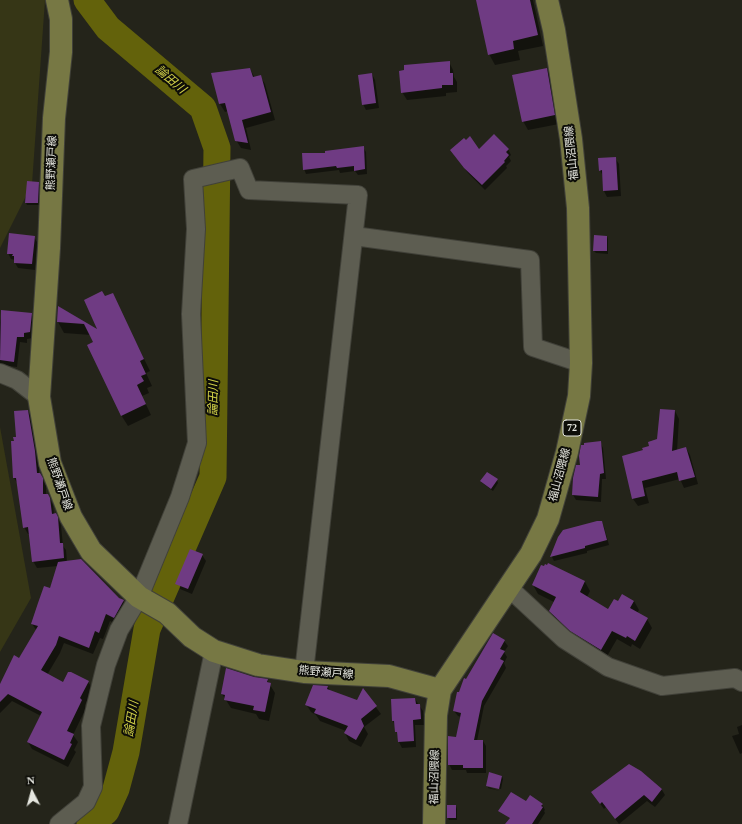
<!DOCTYPE html>
<meta charset="utf-8">
<style>
body{margin:0}
#map{position:relative;width:742px;height:824px;overflow:hidden;background:#24241a;font-family:"Times New Roman",serif}
canvas{display:block}
.north{position:absolute;left:12px;top:772px;width:40px;height:40px;-webkit-text-stroke:3px #0d0d08;paint-order:stroke;rotate:354deg;font-size:11px;font-weight:700;line-height:16px;text-align:center;color:#e5e6df}
.north::after{content:'';display:block;margin:auto;width:14px;height:18px;background:#e5e6df;clip-path:polygon(50% 0,100% 100%,50% 72%,0 100%)}
</style>
<div id="map">
<canvas width="742" height="824"></canvas>
<div class="north">N</div>
</div>
<script>
const ctx = document.querySelector('canvas').getContext('2d');
ctx.lineJoin = 'round';
function paint(path, color) { ctx.fillStyle = color; ctx.fill(path, 'evenodd'); }
const toPath = rows => new Path2D(rows.map(r => 'M' + r).join(''));
function stroke(path, color, width, dash) { ctx.strokeStyle = color; ctx.lineWidth = width; ctx.lineCap = dash ? 'butt' : 'round'; ctx.setLineDash(dash || []); ctx.stroke(path); }
function label(font, color, halo, rows, align = 'center') {
  ctx.font = font + ' "Times New Roman","Noto Sans JP",serif'; ctx.lineWidth = 4; ctx.setLineDash([]); ctx.textBaseline = 'middle'; ctx.strokeStyle = halo; ctx.fillStyle = color; for (const [text, x, y, turn = 0] of rows) {
    ctx.save(); ctx.translate(x, y); ctx.rotate((+turn || 0) * Math.PI / 180); ctx.textAlign = isNaN(turn) ? turn : align; if (halo) ctx.strokeText(text, 0, 0); ctx.fillText(text, 0, 0); ctx.restore();
  }
}
const green = toPath([
 [0,0,45,0,32,184,0,248],
 [0,427,31,598,0,652]
]);
const shadow = toPath([
 [477,0,533,0,543,46,518,51,520,60,495,65,489,54],
 [449,62,453,70,454,77,457,82,457,92,446,93,446,96,407,100,402,92],
 [250,69,255,78,260,76,265,84,275,120,246,128,251,150,241,148,236,140,228,111,225,112,220,104],
 [547,69,552,78,559,124,528,130,523,121],
 [372,74,375,80,379,108,366,110,363,104],
 [363,147,366,152,367,174,358,175,355,171,340,173,339,170,306,174,304,169,326,154],
 [508,149,511,155,509,157,511,161,506,166,507,168,485,190,468,173,454,155,479,150],
 [615,158,619,164,621,196,607,197,604,191,603,176,600,170],
 [38,183,40,185,39,205,27,205,26,203],
 [607,236,608,239,608,254,596,253,594,251],
 [34,237,37,242,35,270,18,268,15,263,15,260,11,259,8,253],
 [112,294,150,371,146,373,152,386,147,388,149,393,142,396,151,415,128,426,121,415,91,335,64,333,58,322,59,307,99,331,105,297],
 [2,311,31,314,35,320,33,338,27,339,27,343,20,342,17,367,0,365,0,323],
 [28,411,32,418,39,459,39,473,46,486,46,495,48,495,53,505,54,514,56,514,61,525,63,546,66,550,67,562,123,601,128,608,118,625,110,621,103,639,100,638,93,654,64,643,60,653,47,675,63,683,88,682,93,689,85,705,86,708,73,735,78,742,74,750,76,752,68,767,32,749,28,742,41,716,12,701,0,713,0,687,19,659,37,631,32,624,50,589,58,566,37,568,33,561,30,534,28,534,24,527,18,484,14,478,15,442],
 [675,411,679,419,677,451,686,448,690,455,698,484,684,488,680,479,645,488,649,503,638,506,633,499,644,451,658,440],
 [600,442,603,448,606,479,602,479,601,502,576,500,573,495,581,466],
 [497,480,498,483,493,491,481,482],
 [602,522,604,527,609,545,587,551,587,553,554,561,552,557,559,538],
 [202,555,206,561,192,594,180,589,177,584],
 [549,564,585,582,590,591,587,597,609,610,618,602,634,601,639,610,637,613,647,619,652,628,640,649,632,644,631,647,617,639,606,658,577,639,555,619,550,610,554,602,538,594,533,585],
 [504,641,508,646,504,652,507,657,504,663,506,668,484,706,477,741,483,741,486,746,486,773,467,773,466,770,452,770,449,764,457,738,461,717,458,716,454,711,459,693,466,680],
 [254,678,267,680,275,693,269,721,259,719,256,714,231,708,222,694],
 [328,687,330,691,358,702,363,690,381,714,364,727,368,734,361,747,349,741,345,733,346,731,320,721,316,715,311,712,306,704],
 [415,699,423,711,424,725,415,725,416,747,402,748,399,742,395,725,393,721],
 [742,725,742,753,740,754,732,736,739,734,737,727],
 [640,772,662,790,665,795,655,807,647,801,619,824,606,807,604,809,596,798],
 [490,773,502,776,503,779,501,789,487,785,487,787,487,786],
 [488,787,500,791,488,788],
 [526,803,542,804,545,810,544,811,545,813,538,824,520,824],
 [456,806,457,809,457,820,449,820,448,818]
]);
const river = toPath([
 [87,0,108,28,203,108,217,148,213,477,147,629,126,752,116,789,106,811,90,824]
]);
const building = toPath([
 [476,0,530,0,538,35,513,41,514,49,488,55],
 [450,61,450,73,453,73,453,85,442,85,442,88,401,93,399,71,404,70,404,65],
 [250,68,253,77,261,75,271,112,242,120,248,143,235,141,225,103,219,104,211,73],
 [547,68,555,115,522,122,512,75],
 [372,73,376,103,362,105,358,75],
 [494,134,509,149,506,152,509,155,504,161,505,162,482,185,464,168,450,150,464,138,466,140,470,136,479,149],
 [364,146,365,169,354,171,354,166,337,168,336,166,303,170,302,153,325,153,325,151],
 [616,157,618,190,603,191,602,170,599,171,598,158],
 [27,181,39,182,38,203,25,203],
 [9,233,35,236,32,264,14,263,14,256,12,256,13,254,7,254],
 [594,235,607,236,607,251,593,251],
 [102,291,105,296,113,293,144,359,140,361,146,374,141,376,144,381,137,385,146,404,121,416,87,345,93,342,84,324,57,322,58,306,97,329,84,300],
 [1,310,32,313,30,332,24,333,24,337,17,337,14,362,0,360],
 [660,409,675,410,672,451,686,447,695,477,679,481,677,472,642,481,645,496,632,499,622,456,643,450,642,448,649,446,648,442,657,439],
 [28,410,35,451,37,473,40,473,43,478,43,494,48,494,50,498,52,514,56,513,58,517,60,543,63,543,64,558,32,562,28,527,23,528,16,478,13,478,11,441,14,441,13,437,16,437,14,411],
 [601,441,604,473,600,474,598,497,572,495,573,478,576,465,580,465,579,456,581,445,584,445,584,443],
 [487,472,498,479,491,489,480,481],
 [597,521,602,521,607,540,585,546,585,548,550,557,558,537,563,530],
 [190,549,203,554,188,589,175,584],
 [81,559,119,598,124,600,114,618,106,614,99,633,95,631,89,648,59,636,56,645,41,670,63,682,68,672,71,672,89,681,80,698,82,700,67,731,74,734,70,743,72,744,64,760,27,742,42,712,8,694,0,702,0,684,14,655,19,658,38,626,31,624,38,603,44,586,50,588,58,562],
 [548,563,585,581,580,592,608,609,614,599,618,601,622,594,634,601,630,608,648,618,635,641,627,636,626,638,612,631,601,650,570,631,549,611,556,597,532,585,541,565,544,566,545,564,547,565],
 [493,633,505,640,500,649,505,651,500,659,504,661,482,701,474,740,483,740,483,768,463,768,463,765,448,765,448,736,456,737,461,713,453,711,457,692,459,692,464,678,466,679],
 [226,668,254,677,268,679,267,682,271,683,265,712,253,710,254,706,224,700,225,695,221,694],
 [313,685,328,686,327,689,357,700,363,688,377,706,361,719,364,726,356,740,344,733,348,726,314,713,316,709,305,705],
 [415,698,416,704,420,704,421,719,413,720,414,741,398,742,397,732,395,732,394,721,392,721,391,699],
 [629,764,641,771,662,789,652,802,644,795,615,819,602,802,600,804,591,792],
 [489,772,502,776,499,789,486,786],
 [511,792,526,801,530,795,543,804,541,806,543,807,532,824,505,824,510,818,498,811],
 [447,805,456,805,456,818,447,818]
]);
const minor = toPath([
 [354,236,530,260,533,347,581,363],
 [0,373,17,380,39,397],
 [508,587,564,639,608,667,662,686,735,678,742,682],
 [59,824,86,802,93,787,91,726,106,665,119,630,139,597,180,497,197,443,191,314,196,229,193,179,240,168,249,190,358,195,304,672],
 [178,824,214,651]
]);
const major = toPath([
 [57,0,61,19,61,52,54,118,49,248,39,397,50,463,71,517,91,551,139,597,167,613,192,637,214,651,258,665,304,672,389,676,440,690],
 [434,824,436,715,440,690,531,554,548,519,567,452,579,396,581,363,578,208,571,139,554,30,547,0]
]);
const shields = [
 [572,428,18]
];
const shieldNames = [
 ["72",572,428]
];
const streetNames = [
 ["福山沼隈線",572,153,-96],
 ["熊野瀬戸線",52,163,-88],
 ["福山沼隈線",560,475,-75],
 ["熊野瀬戸線",59,484,71],
 ["熊野瀬戸線",326,673,5],
 ["福山沼隈線",435,777,-89]
];
const waterNames = [
 ["論田川",170,80,40],
 ["論田川",214,398,-89],
 ["論田川",132,719,-81]
];
paint(green, '#363616');
paint(shadow, '#0007');
stroke(river, '#63620b', 27);
paint(building, '#6f3b83');
stroke(minor, '#414139', 20);
stroke(major, '#414139', 24);
stroke(minor, '#5d5d51', 18);
stroke(major, '#777844', 22);
for (const [x, y, w] of shields) { const box = new Path2D(); box.roundRect(x - w / 2, y - 8, w, 16, 3); ctx.fillStyle = '#0d0d08'; ctx.fill(box); stroke(box, '#e5e6df', 1); }
label('bold 10px', '#e5e6df', null, shieldNames);
label('11px', '#e5e6df', '#0d0d08', streetNames);
label('italic 12px', '#d2d148', '#0d0d08', waterNames);
</script>
